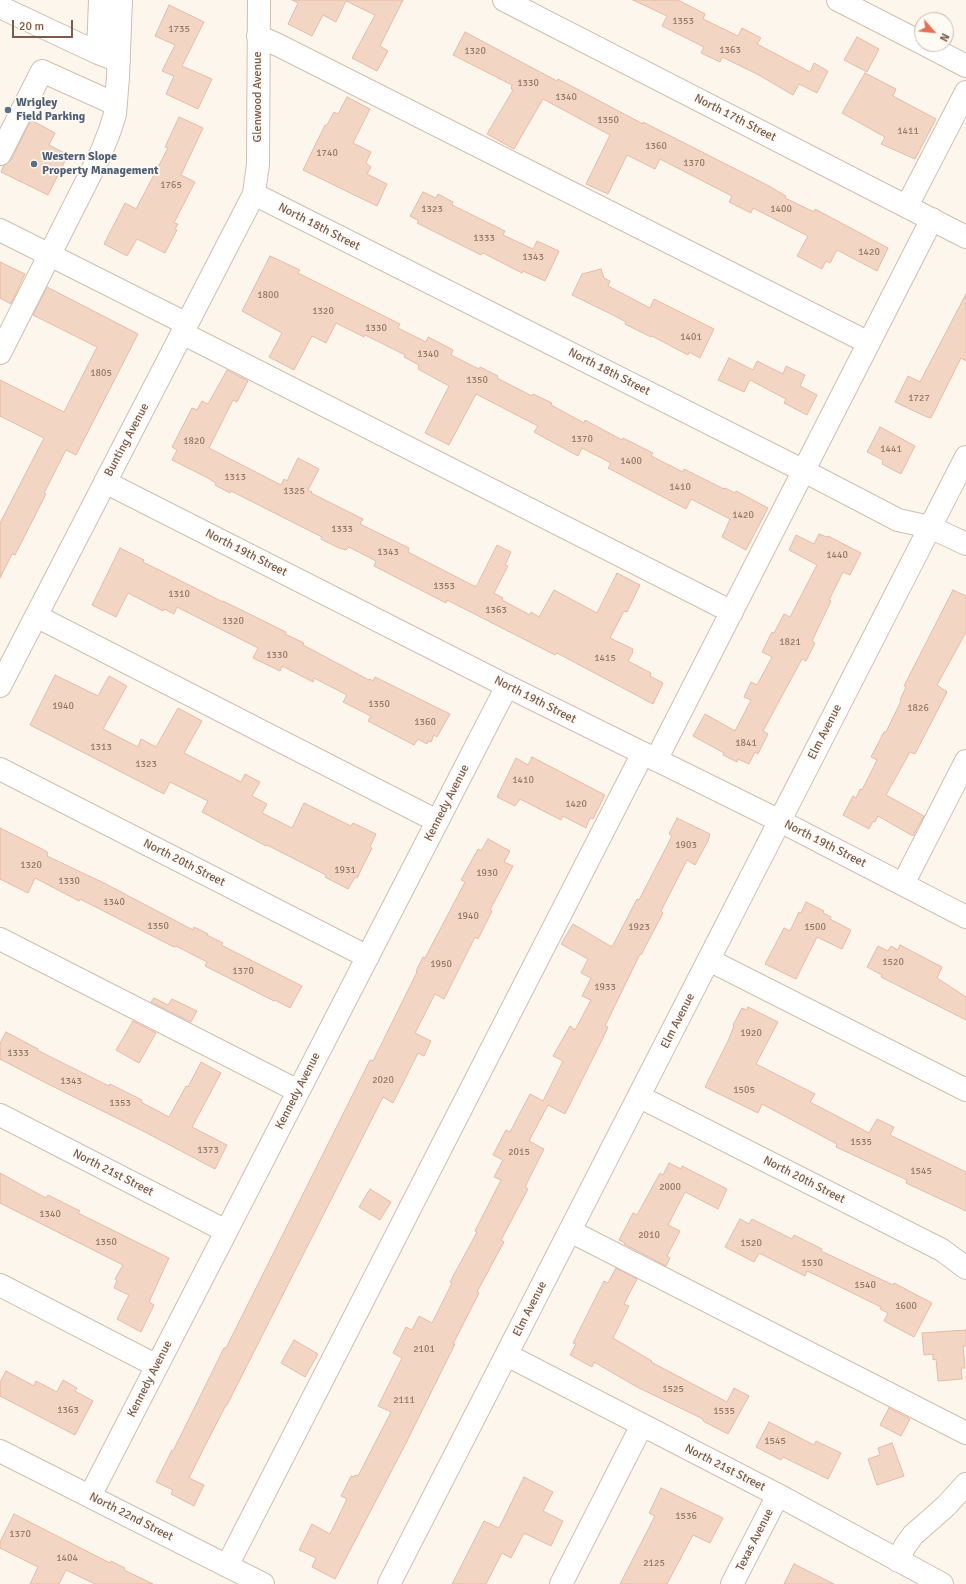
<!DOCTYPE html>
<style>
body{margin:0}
#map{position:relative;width:966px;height:1584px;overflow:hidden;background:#fdf6ec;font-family:Signika,sans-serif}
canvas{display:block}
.north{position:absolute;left:914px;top:12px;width:40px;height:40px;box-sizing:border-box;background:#fffaf3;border:1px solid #cabbb1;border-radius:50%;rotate:117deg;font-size:11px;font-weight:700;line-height:16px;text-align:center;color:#7a5c4d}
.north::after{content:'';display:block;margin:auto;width:14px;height:18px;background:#e76f51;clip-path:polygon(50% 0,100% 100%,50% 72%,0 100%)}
.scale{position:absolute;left:12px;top:20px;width:61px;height:18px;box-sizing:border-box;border:2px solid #7a5c4d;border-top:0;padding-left:5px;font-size:12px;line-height:14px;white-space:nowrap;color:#7a5c4d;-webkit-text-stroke:3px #fffaf3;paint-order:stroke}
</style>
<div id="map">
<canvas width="966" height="1584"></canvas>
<div class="north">N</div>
<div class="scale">20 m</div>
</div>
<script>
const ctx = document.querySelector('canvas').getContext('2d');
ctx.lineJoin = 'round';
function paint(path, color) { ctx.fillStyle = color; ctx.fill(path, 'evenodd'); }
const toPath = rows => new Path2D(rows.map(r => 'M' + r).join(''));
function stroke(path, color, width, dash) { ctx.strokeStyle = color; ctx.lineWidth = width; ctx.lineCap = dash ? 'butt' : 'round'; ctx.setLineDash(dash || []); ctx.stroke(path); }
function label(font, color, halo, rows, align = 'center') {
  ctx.font = font + ' Signika,sans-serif'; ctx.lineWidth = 3.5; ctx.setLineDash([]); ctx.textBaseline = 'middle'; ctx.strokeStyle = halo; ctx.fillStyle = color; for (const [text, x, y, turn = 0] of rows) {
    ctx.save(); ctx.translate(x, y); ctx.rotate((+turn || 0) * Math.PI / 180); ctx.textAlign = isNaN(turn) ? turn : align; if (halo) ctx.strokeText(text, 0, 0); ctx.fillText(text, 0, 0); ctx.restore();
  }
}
const building = toPath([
 [292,0,403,0,380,46,388,51,377,71,352,58,375,15,346,1,336,22,323,15,312,36,288,24,298,3,292,0],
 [633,0,678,0,705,14,703,19,738,36,742,28,761,38,757,44,810,72,814,63,828,71,817,93,799,84,793,95,757,74,722,57,720,62,701,53,704,47,662,26,667,16,633,0],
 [169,5,204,22,182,66,212,79,198,109,166,94,174,76,162,71,175,45,155,36,169,5],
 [465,32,557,81,558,79,643,124,643,122,767,185,786,196,785,198,814,212,815,209,888,248,877,271,837,250,830,263,826,261,822,269,797,256,808,236,753,208,751,213,729,202,732,196,660,159,655,169,627,155,608,194,586,184,610,135,543,99,514,149,487,134,513,90,511,89,512,85,453,55,465,32],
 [857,37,879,49,867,72,844,60,857,37],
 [865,73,896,89,893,96,936,119,915,159,881,144,885,137,842,113,865,73],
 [347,97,370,109,353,143,371,152,366,163,371,167,367,174,387,184,377,206,303,170,325,125,327,125,334,112,338,114,347,97],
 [179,117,203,128,181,175,195,182,174,223,178,224,175,229,177,230,165,253,137,239,127,256,104,244,125,203,136,209,168,148,165,147,179,117],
 [31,120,55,133,49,145,68,155,48,195,1,172,4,165,11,160,31,120],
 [423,192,436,198,438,194,453,202,452,205,505,231,503,235,533,249,537,241,559,251,545,281,523,271,522,273,483,253,481,255,417,223,419,221,410,216,423,192],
 [270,256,300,270,298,273,400,324,398,328,426,342,428,337,438,342,453,350,451,355,479,369,480,367,498,376,497,378,532,396,533,394,552,403,551,405,584,423,585,420,622,440,623,438,653,453,651,456,683,472,684,469,724,489,725,488,735,493,736,491,768,508,746,550,722,537,730,519,691,499,686,509,608,468,611,463,582,448,578,456,534,432,538,426,476,394,449,445,425,433,449,386,418,369,419,365,404,357,405,355,365,335,364,337,336,323,326,343,312,336,294,370,269,357,282,333,242,311,270,256],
 [0,262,25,274,11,304,0,298,0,262],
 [601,269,604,278,610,281,608,286,650,308,654,299,714,329,700,358,689,352,688,355,652,336,651,337,625,324,626,322,615,316,572,295,582,274,601,269],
 [47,287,138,334,76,455,66,450,44,493,46,494,15,555,12,554,0,578,0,523,44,438,0,416,0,380,64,412,97,347,33,315,47,287],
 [966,294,966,361,961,358,931,418,927,417,895,402,908,376,920,382,966,294],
 [729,358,753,370,757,361,783,374,786,366,805,375,800,386,817,395,807,415,784,403,786,399,750,380,744,392,718,380,729,358],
 [227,370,248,381,237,402,233,400,209,448,281,485,284,479,287,481,298,458,319,469,308,490,312,492,311,493,363,519,360,524,409,548,408,552,476,587,497,545,511,552,505,565,508,566,494,593,503,598,502,600,530,615,531,612,539,617,554,590,597,613,617,573,640,585,627,612,624,611,610,638,633,649,632,651,633,652,628,661,651,673,650,676,663,683,653,704,557,653,555,655,447,600,446,603,374,566,376,561,349,547,346,550,339,548,321,539,322,537,231,491,230,493,215,485,216,483,206,477,172,460,177,450,172,447,192,408,197,410,202,401,208,404,227,370],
 [880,427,915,446,901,474,882,464,883,460,867,452,880,427],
 [819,534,827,537,828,536,861,553,850,575,843,572,829,600,831,601,812,641,815,643,806,661,802,659,763,731,768,734,758,754,755,752,749,764,738,759,737,762,723,755,724,753,693,736,705,714,735,731,751,700,744,697,751,682,757,685,772,657,762,652,772,632,774,633,784,614,790,617,817,565,789,550,796,535,814,544,819,534],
 [120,548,144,560,143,562,223,602,223,601,286,632,285,634,304,643,303,645,369,680,370,679,373,681,375,677,450,714,437,737,434,735,431,742,428,741,427,744,418,739,414,745,368,721,371,716,343,702,347,695,314,678,313,682,282,666,280,671,253,658,258,648,177,607,174,614,164,609,163,611,128,593,116,617,92,605,120,548],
 [953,590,966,596,966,632,937,685,947,692,915,754,910,752,886,795,924,816,913,836,878,816,875,822,873,821,869,829,843,815,853,796,856,798,860,789,862,790,877,760,871,757,884,732,886,732,901,701,900,700,906,687,904,686,953,590],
 [55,675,98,696,109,676,127,686,103,729,138,747,141,739,156,747,178,708,202,721,184,753,241,782,245,774,260,782,252,796,267,804,262,813,292,828,304,803,351,826,353,823,376,834,370,847,372,848,357,878,355,877,348,889,325,877,326,875,267,845,266,846,202,812,208,801,170,782,164,794,30,725,55,675],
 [532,757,605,795,593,819,590,818,586,828,563,816,561,820,520,799,515,806,497,797,516,758,528,765,532,757],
 [677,818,710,834,708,841,695,865,687,860,661,911,663,913,641,955,640,954,605,1026,608,1027,602,1040,565,1114,548,1105,529,1141,544,1149,525,1187,528,1189,501,1240,504,1242,477,1292,479,1293,453,1344,455,1344,404,1447,335,1579,312,1567,316,1558,299,1550,312,1524,330,1534,347,1499,341,1496,351,1476,354,1477,355,1475,358,1476,391,1412,378,1406,402,1358,393,1353,406,1327,412,1330,419,1316,432,1323,452,1283,450,1282,477,1232,475,1231,501,1180,494,1177,503,1160,493,1155,506,1130,510,1132,530,1094,543,1101,563,1061,553,1056,570,1026,575,1030,591,1000,582,996,591,978,581,973,588,959,561,944,573,924,612,947,637,899,639,900,672,836,669,834,677,818],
 [0,828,46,851,48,853,47,856,104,883,193,930,194,927,208,934,207,935,223,943,221,945,302,986,290,1008,275,1000,274,1001,205,966,207,962,176,946,174,947,80,899,79,901,35,878,28,893,0,879,0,828],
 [488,839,510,851,504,862,513,866,490,910,492,911,478,939,475,937,444,999,435,994,415,1033,431,1041,424,1056,418,1053,393,1103,383,1097,227,1405,226,1405,208,1440,189,1478,204,1485,194,1506,171,1494,173,1490,156,1482,172,1450,173,1451,224,1348,226,1348,370,1060,373,1061,417,972,416,971,423,957,425,958,465,882,461,880,478,849,481,851,488,839],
 [806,902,824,911,823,913,831,917,830,919,851,930,842,949,817,937,796,979,765,964,784,928,790,931,799,912,801,913,806,902],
 [900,945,942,967,937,978,966,997,966,1020,881,977,882,975,867,967,878,946,888,951,891,946,898,950,900,945],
 [154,998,168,1005,172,999,197,1011,191,1022,151,1002,154,998],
 [748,1007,778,1022,756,1064,815,1094,810,1102,854,1125,869,1133,877,1119,894,1127,890,1135,966,1172,966,1211,906,1183,907,1180,836,1147,837,1144,762,1104,758,1113,705,1087,728,1041,734,1026,733,1025,742,1008,747,1010,748,1007],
 [133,1021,156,1033,139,1063,116,1050,133,1021],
 [6,1032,38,1049,37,1050,109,1086,110,1084,142,1100,141,1102,169,1117,186,1086,188,1087,201,1062,221,1073,192,1127,227,1145,215,1169,145,1132,48,1084,0,1059,0,1043,6,1032],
 [669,1163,681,1169,682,1166,727,1189,718,1209,685,1192,668,1225,680,1231,667,1256,670,1258,666,1266,624,1244,625,1243,619,1240,633,1213,637,1215,660,1173,663,1175,669,1163],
 [0,1173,46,1198,48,1195,80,1211,78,1213,169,1258,149,1302,154,1305,141,1332,117,1319,129,1295,114,1288,117,1280,115,1279,123,1265,0,1203,0,1173],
 [370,1189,391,1202,380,1220,359,1207,370,1189],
 [740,1219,749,1224,752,1219,792,1239,794,1235,822,1249,821,1251,893,1285,894,1283,932,1303,914,1337,884,1321,888,1313,880,1309,881,1307,820,1277,807,1271,805,1276,759,1253,754,1262,725,1247,740,1219],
 [616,1268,637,1279,624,1304,629,1306,613,1338,652,1361,651,1362,727,1402,734,1388,749,1396,728,1434,703,1421,703,1419,637,1387,594,1362,592,1367,570,1355,576,1344,573,1343,604,1281,608,1283,616,1268],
 [966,1330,966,1346,963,1346,965,1368,961,1368,962,1379,938,1381,936,1359,933,1360,933,1354,924,1355,922,1333,966,1330],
 [294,1340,318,1354,305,1377,281,1363,294,1340],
 [6,1371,34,1386,36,1381,57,1392,63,1380,77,1388,75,1391,93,1401,75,1435,0,1396,0,1382,6,1371],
 [889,1408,910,1419,901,1436,880,1425,889,1408],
 [769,1422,814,1445,816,1441,841,1453,828,1479,783,1457,781,1460,756,1447,769,1422],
 [892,1443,904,1476,877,1485,868,1459,880,1455,878,1448,892,1443],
 [524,1477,553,1492,543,1511,563,1521,551,1546,524,1533,511,1558,502,1553,486,1584,452,1584,484,1521,499,1528,524,1477],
 [661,1488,723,1518,710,1543,693,1535,667,1584,620,1584,655,1516,649,1513,661,1488],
 [14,1514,110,1563,111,1561,125,1568,124,1570,153,1584,95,1584,66,1570,59,1584,30,1584,38,1567,0,1548,0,1542,14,1514],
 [794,1564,834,1584,784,1584,794,1564]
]);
const minor = toPath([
 [504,0,966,237],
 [838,0,922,43],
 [0,7,98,53,119,61],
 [258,36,278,45,869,343],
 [924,44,966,66],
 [98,53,100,0],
 [0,154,42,71,115,104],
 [254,194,804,471,898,520,930,527,966,544],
 [907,206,966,92],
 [0,230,187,324],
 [182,333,732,612],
 [0,353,101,153,110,130,115,114,118,77,121,0],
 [105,482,507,686,780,821,966,917],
 [36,616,437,821],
 [0,686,254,194,258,164,259,0],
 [656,760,932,219],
 [0,769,368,957],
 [903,884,966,761],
 [0,939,298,1091],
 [709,960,966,1090],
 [640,1097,942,1250,966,1268],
 [0,1115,226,1231],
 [570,1231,966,1433],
 [0,1285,157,1366],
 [507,1355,778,1495,942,1584],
 [0,1451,263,1584],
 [90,1496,507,686],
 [898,1561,905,1546,913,1535,946,1506,966,1484],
 [227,1566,643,753],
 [389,1584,966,457],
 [561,1584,642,1425],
 [732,1584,778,1495]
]);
const markers = [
 [8,110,4,"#5c6f8a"],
 [34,164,4,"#5c6f8a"]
];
const numberNames = [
 ["1353",683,21],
 ["1735",179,29],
 ["1363",730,50],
 ["1320",475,51],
 ["1330",528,83],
 ["1340",566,97],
 ["1350",608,120],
 ["1411",908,131],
 ["1360",656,146],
 ["1740",327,153],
 ["1370",694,163],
 ["1765",171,185],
 ["1323",432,209],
 ["1400",781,209],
 ["1333",484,238],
 ["1420",869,252],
 ["1343",533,257],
 ["1800",268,295],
 ["1320",323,311],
 ["1330",376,328],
 ["1401",691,337],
 ["1340",428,354],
 ["1805",101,373],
 ["1350",477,380],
 ["1727",919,398],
 ["1370",582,439],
 ["1820",194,441],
 ["1441",891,449],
 ["1400",631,461],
 ["1313",235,477],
 ["1410",680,487],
 ["1325",294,491],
 ["1420",743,515],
 ["1333",342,529],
 ["1343",388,552],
 ["1440",837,555],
 ["1353",444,586],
 ["1310",179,594],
 ["1363",496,610],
 ["1320",233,621],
 ["1821",790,642],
 ["1330",277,655],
 ["1415",605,658],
 ["1350",379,704],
 ["1940",63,706],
 ["1826",918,708],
 ["1360",425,722],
 ["1841",746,743],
 ["1313",101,747],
 ["1323",146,764],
 ["1410",523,780],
 ["1420",576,804],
 ["1903",686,845],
 ["1320",31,865],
 ["1931",345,870],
 ["1930",487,873],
 ["1330",69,881],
 ["1340",114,902],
 ["1940",468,916],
 ["1350",158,926],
 ["1923",639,927],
 ["1500",815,927],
 ["1520",893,962],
 ["1950",441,964],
 ["1370",243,971],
 ["1933",605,987],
 ["1920",751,1033],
 ["1333",18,1053],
 ["2020",383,1080],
 ["1343",71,1081],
 ["1505",744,1090],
 ["1353",120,1103],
 ["1535",861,1142],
 ["1373",208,1150],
 ["2015",519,1152],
 ["1545",921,1171],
 ["2000",670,1187],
 ["1340",50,1214],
 ["2010",649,1235],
 ["1350",106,1242],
 ["1520",751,1243],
 ["1530",812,1263],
 ["1540",865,1285],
 ["1600",906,1306],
 ["2101",424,1349],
 ["1525",673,1389],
 ["2111",404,1400],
 ["1363",68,1410],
 ["1535",724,1411],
 ["1545",775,1441],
 ["1536",686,1516],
 ["1370",20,1534],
 ["1404",67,1558],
 ["2125",654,1563]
];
const streetNames = [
 ["Glenwood Avenue",258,97,-90],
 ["North 17th Street",735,118,27],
 ["North 18th Street",319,227,27],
 ["North 18th Street",609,372,27],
 ["Bunting Avenue",127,440,-62],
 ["North 19th Street",246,553,27],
 ["North 19th Street",535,700,27],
 ["Elm Avenue",825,732,-63],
 ["Kennedy Avenue",447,803,-63],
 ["North 19th Street",825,844,27],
 ["North 20th Street",184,863,27],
 ["Elm Avenue",678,1021,-63],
 ["Kennedy Avenue",298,1091,-63],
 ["North 21st Street",113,1173,27],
 ["North 20th Street",804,1180,27],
 ["Elm Avenue",530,1309,-63],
 ["Kennedy Avenue",150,1379,-63],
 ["North 21st Street",725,1468,27],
 ["North 22nd Street",131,1517,27],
 ["Texas Avenue",755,1540,-63]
];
const serviceNames = [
 ["Wrigley",16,103],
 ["Field Parking",16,117],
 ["Western Slope",42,157],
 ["Property Management",42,171]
];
paint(building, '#f3d5c3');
stroke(building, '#e6bba3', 1);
stroke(minor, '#d1beb0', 24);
stroke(minor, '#fff', 22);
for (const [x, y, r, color] of markers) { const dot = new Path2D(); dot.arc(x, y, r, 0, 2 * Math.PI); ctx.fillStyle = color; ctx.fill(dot); stroke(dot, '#fffaf3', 1.5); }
label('10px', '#987a6a', null, numberNames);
label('12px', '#7a5c4d', '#fffaf3', streetNames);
label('bold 12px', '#4e5e75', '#fffaf3', serviceNames, 'left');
</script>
